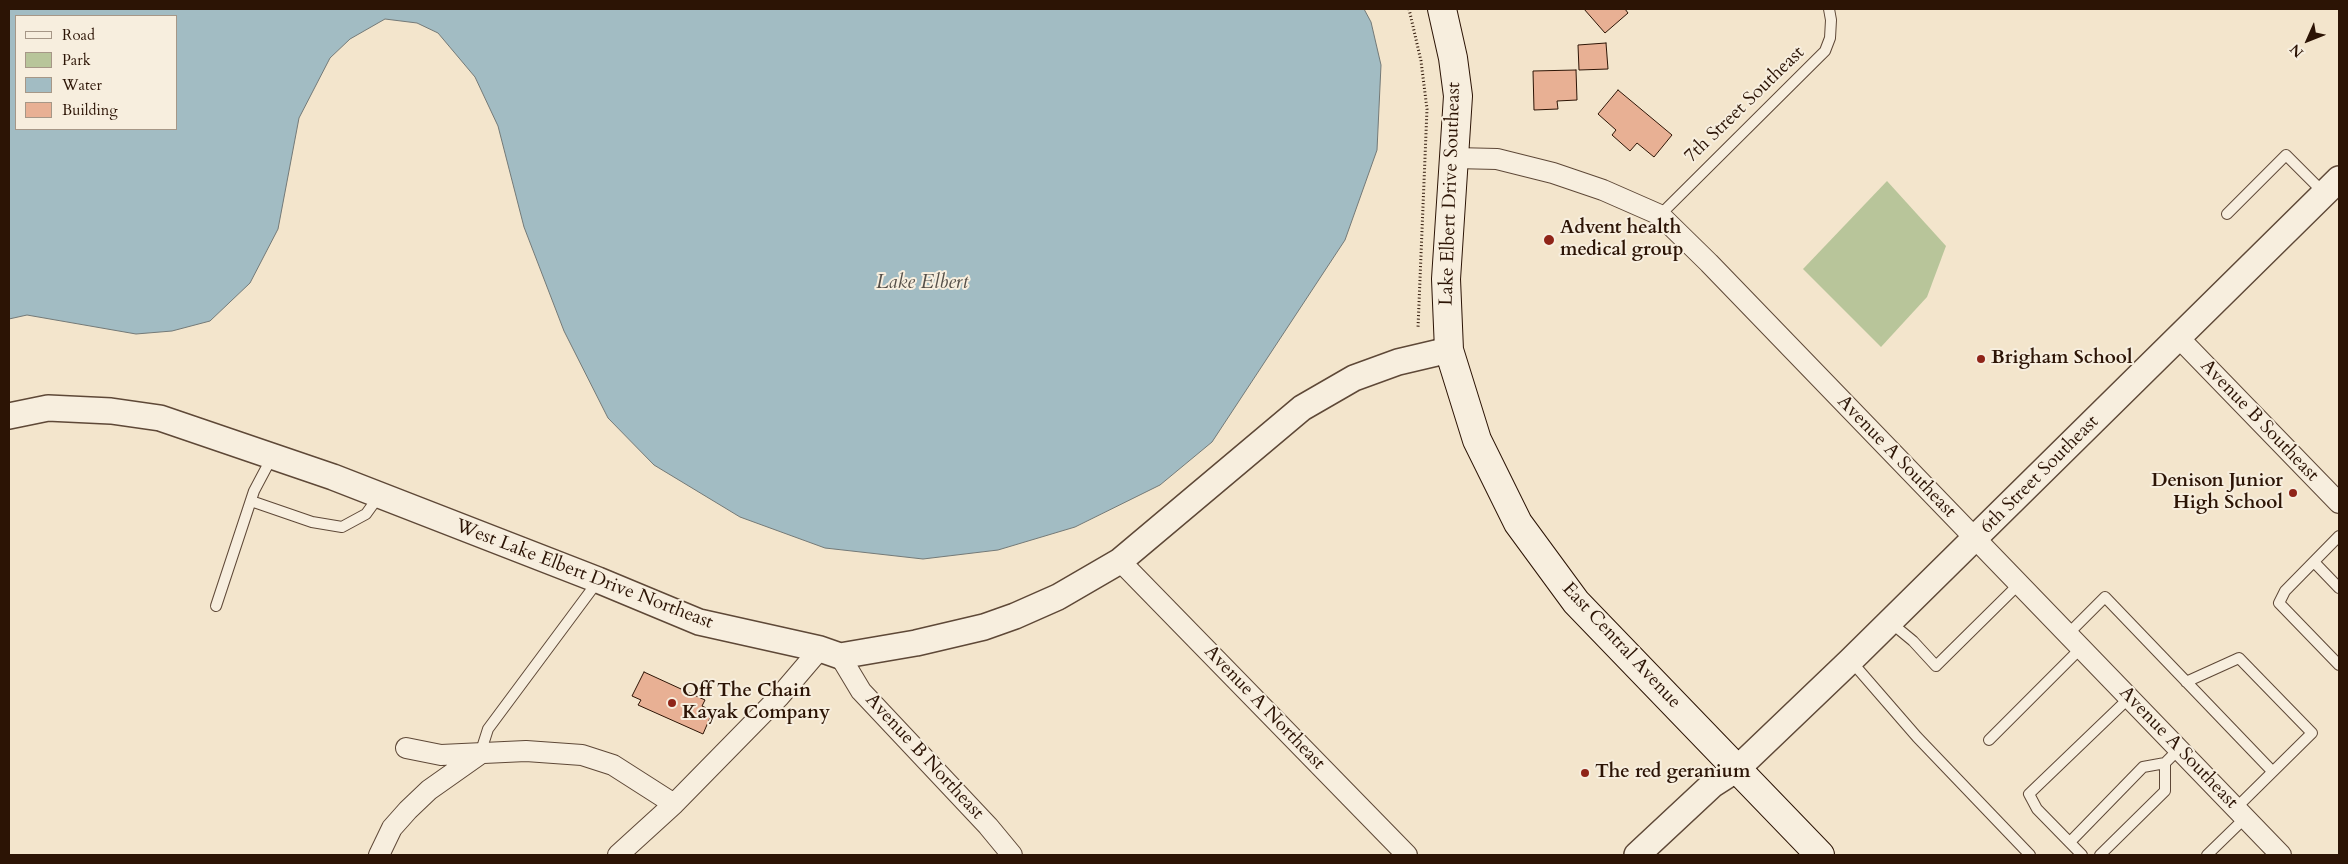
<!DOCTYPE html>
<style>
body{margin:0}
#map{position:relative;width:2348px;height:864px;overflow:hidden;background:#f3e5cc;font-family:Cardo,serif}
canvas{display:block}
.frame{position:absolute;inset:0;border:10px solid #2c1405;pointer-events:none}
.legend{position:absolute;left:15px;top:15px;width:162px;height:115px;box-sizing:border-box;background:#f7eede;border:1px solid #a69787;margin:0;padding:6px 9px;list-style:none;font-size:15px;color:#2c1405}
.legend li{display:flex;align-items:center;gap:10px;height:25px}
.legend b{width:25px;border:1px solid #a69787}
.north{position:absolute;left:2283px;top:15px;width:50px;height:50px;-webkit-text-stroke:4px #f7eede;paint-order:stroke;rotate:226deg;font-size:14px;font-weight:700;line-height:20px;text-align:center;color:#2c1405}
.north::after{content:'';display:block;margin:auto;width:18px;height:22px;background:#2c1405;clip-path:polygon(50% 0,100% 100%,50% 72%,0 100%)}
</style>
<div id="map">
<canvas width="2348" height="864"></canvas>
<div class="frame"></div>
<ul class="legend">
<li><b style="height:6px;background:#f7eede"></b>Road</li>
<li><b style="height:14px;background:#b8c59a"></b>Park</li>
<li><b style="height:14px;background:#a2bcc3"></b>Water</li>
<li><b style="height:14px;background:#e8b094"></b>Building</li>
</ul>
<div class="north">N</div>
</div>
<script>
const ctx = document.querySelector('canvas').getContext('2d');
ctx.lineJoin = 'round';
function paint(path, color) { ctx.fillStyle = color; ctx.fill(path, 'evenodd'); }
const toPath = rows => new Path2D(rows.map(r => 'M' + r).join(''));
function stroke(path, color, width, dash) { ctx.strokeStyle = color; ctx.lineWidth = width; ctx.lineCap = dash ? 'butt' : 'round'; ctx.setLineDash(dash || []); ctx.stroke(path); }
function label(font, color, halo, rows, align = 'center') {
  ctx.font = font + ' Cardo,serif'; ctx.lineWidth = 4; ctx.setLineDash([]); ctx.textBaseline = 'middle'; ctx.strokeStyle = halo; ctx.fillStyle = color; for (const [text, x, y, turn = 0] of rows) {
    ctx.save(); ctx.translate(x, y); ctx.rotate((+turn || 0) * Math.PI / 180); ctx.textAlign = isNaN(turn) ? turn : align; if (halo) ctx.strokeText(text, 0, 0); ctx.fillText(text, 0, 0); ctx.restore();
  }
}
const green = toPath([
 [1887,181,1946,246,1927,297,1881,347,1803,269]
]);
const water = toPath([
 [9,9,1364,9,1371,22,1381,65,1377,150,1345,240,1212,442,1160,485,1075,527,998,550,923,559,825,548,740,517,654,465,608,418,564,331,524,227,498,126,475,77,438,33,417,23,385,19,350,39,330,58,299,118,278,229,250,283,210,321,172,331,136,334,27,315,9,319,9,9],
 [16,16,176,16,176,129,16,129,16,16]
]);
const building = toPath([
 [1584,9,1625,9,1628,13,1605,33,1584,9],
 [1606,43,1608,69,1579,70,1578,45,1606,43],
 [1576,70,1577,100,1557,101,1558,109,1534,110,1533,71,1576,70],
 [1618,90,1672,135,1654,157,1637,143,1630,151,1612,135,1616,130,1598,114,1618,90],
 [644,672,705,700,702,706,713,711,703,734,638,705,641,700,632,696,644,672]
]);
const path = toPath([
 [1409,9,1421,61,1427,109,1418,328]
]);
const service = toPath([
 [2227,214,2286,155,2324,193],
 [1660,215,1825,51,1830,38,1831,20,1829,9],
 [251,501,312,522,342,527,366,514,379,496],
 [2339,536,2285,591,2279,603,2339,665],
 [2314,562,2339,588],
 [216,606,254,491,272,457],
 [1890,622,1913,641,1936,666,2019,584],
 [2068,634,2105,597,2272,771],
 [1851,661,1917,737,2030,855],
 [2186,682,2239,658,2312,733,2236,808],
 [1989,740,2081,648],
 [480,754,488,729,598,581],
 [2070,842,2143,767,2165,763,2179,749],
 [2082,855,2037,809,2029,794,2129,698],
 [2100,855,2165,791,2165,763],
 [2207,855,2245,818]
]);
const minor = toPath([
 [1455,158,1497,159,1553,173,1603,190,1660,215,1709,263,2281,855],
 [2179,338,2339,503],
 [1120,561,1407,855],
 [840,656,861,691,988,826,1012,855],
 [406,748,441,755,526,751,582,755,613,765,674,804],
 [379,855,392,828,408,810,429,790,480,754],
 [618,855,674,804,779,697,820,649]
]);
const tertiary = toPath([
 [9,416,48,408,111,411,160,418,333,477,598,580,699,622,820,649,840,656,916,643,984,627,1015,616,1058,597,1120,561,1302,408,1354,378,1398,362,1449,350],
 [1637,855,1712,785,1737,769,1850,661,2339,179]
]);
const secondary = toPath([
 [1442,9,1453,58,1458,96,1446,279,1449,350,1477,440,1518,523,1576,602,1820,855]
]);
const markers = [
 [1549,240,6,"#8f2418"],
 [1981,359,5,"#8f2418"],
 [2293,493,5,"#8f2418"],
 [672,703,5,"#8f2418"],
 [1585,773,5,"#8f2418"]
];
const streetNames = [
 ["7th Street Southeast",1745,105,-44],
 ["Lake Elbert Drive Southeast",1451,194,-88],
 ["Avenue B Southeast",2259,421,46],
 ["Avenue A Southeast",1896,457,46],
 ["6th Street Southeast",2040,475,-45],
 ["West Lake Elbert Drive Northeast",584,575,21],
 ["East Central Avenue",1621,646,47],
 ["Avenue A Northeast",1264,708,46],
 ["Avenue A Southeast",2178,748,46],
 ["Avenue B Northeast",924,757,47]
];
const poiNames = [
 ["Advent health",1560,229],
 ["medical group",1560,251],
 ["Brigham School",1991,359],
 ["Denison Junior",2283,482,"right"],
 ["High School",2283,504,"right"],
 ["Off The Chain",682,692],
 ["Kayak Company",682,714],
 ["The red geranium",1595,773]
];
const waterNames = [
 ["Lake Elbert",922,283]
];
paint(green, '#b8c59a');
paint(water, '#a2bcc3');
stroke(water, '#737977', 1);
paint(building, '#e8b094');
stroke(building, '#2c1405', 1);
stroke(service, '#5e4837', 12);
stroke(minor, '#5e4837', 22);
stroke(tertiary, '#5e4837', 28);
stroke(secondary, '#2c1405', 30);
stroke(path, '#2c1405', 3, [1, 2.5]);
stroke(service, '#f7eede', 10);
stroke(minor, '#f7eede', 20);
stroke(tertiary, '#f7eede', 25);
stroke(secondary, '#f7eede', 28);
for (const [x, y, r, color] of markers) { const dot = new Path2D(); dot.arc(x, y, r, 0, 2 * Math.PI); ctx.fillStyle = color; ctx.fill(dot); stroke(dot, '#f7eede', 2); }
label('19px', '#2c1405', '#f7eede', streetNames);
label('bold 19px', '#2c1405', '#f7eede', poiNames, 'left');
label('italic 20px', '#554f48', '#f7eede', waterNames);
</script>
